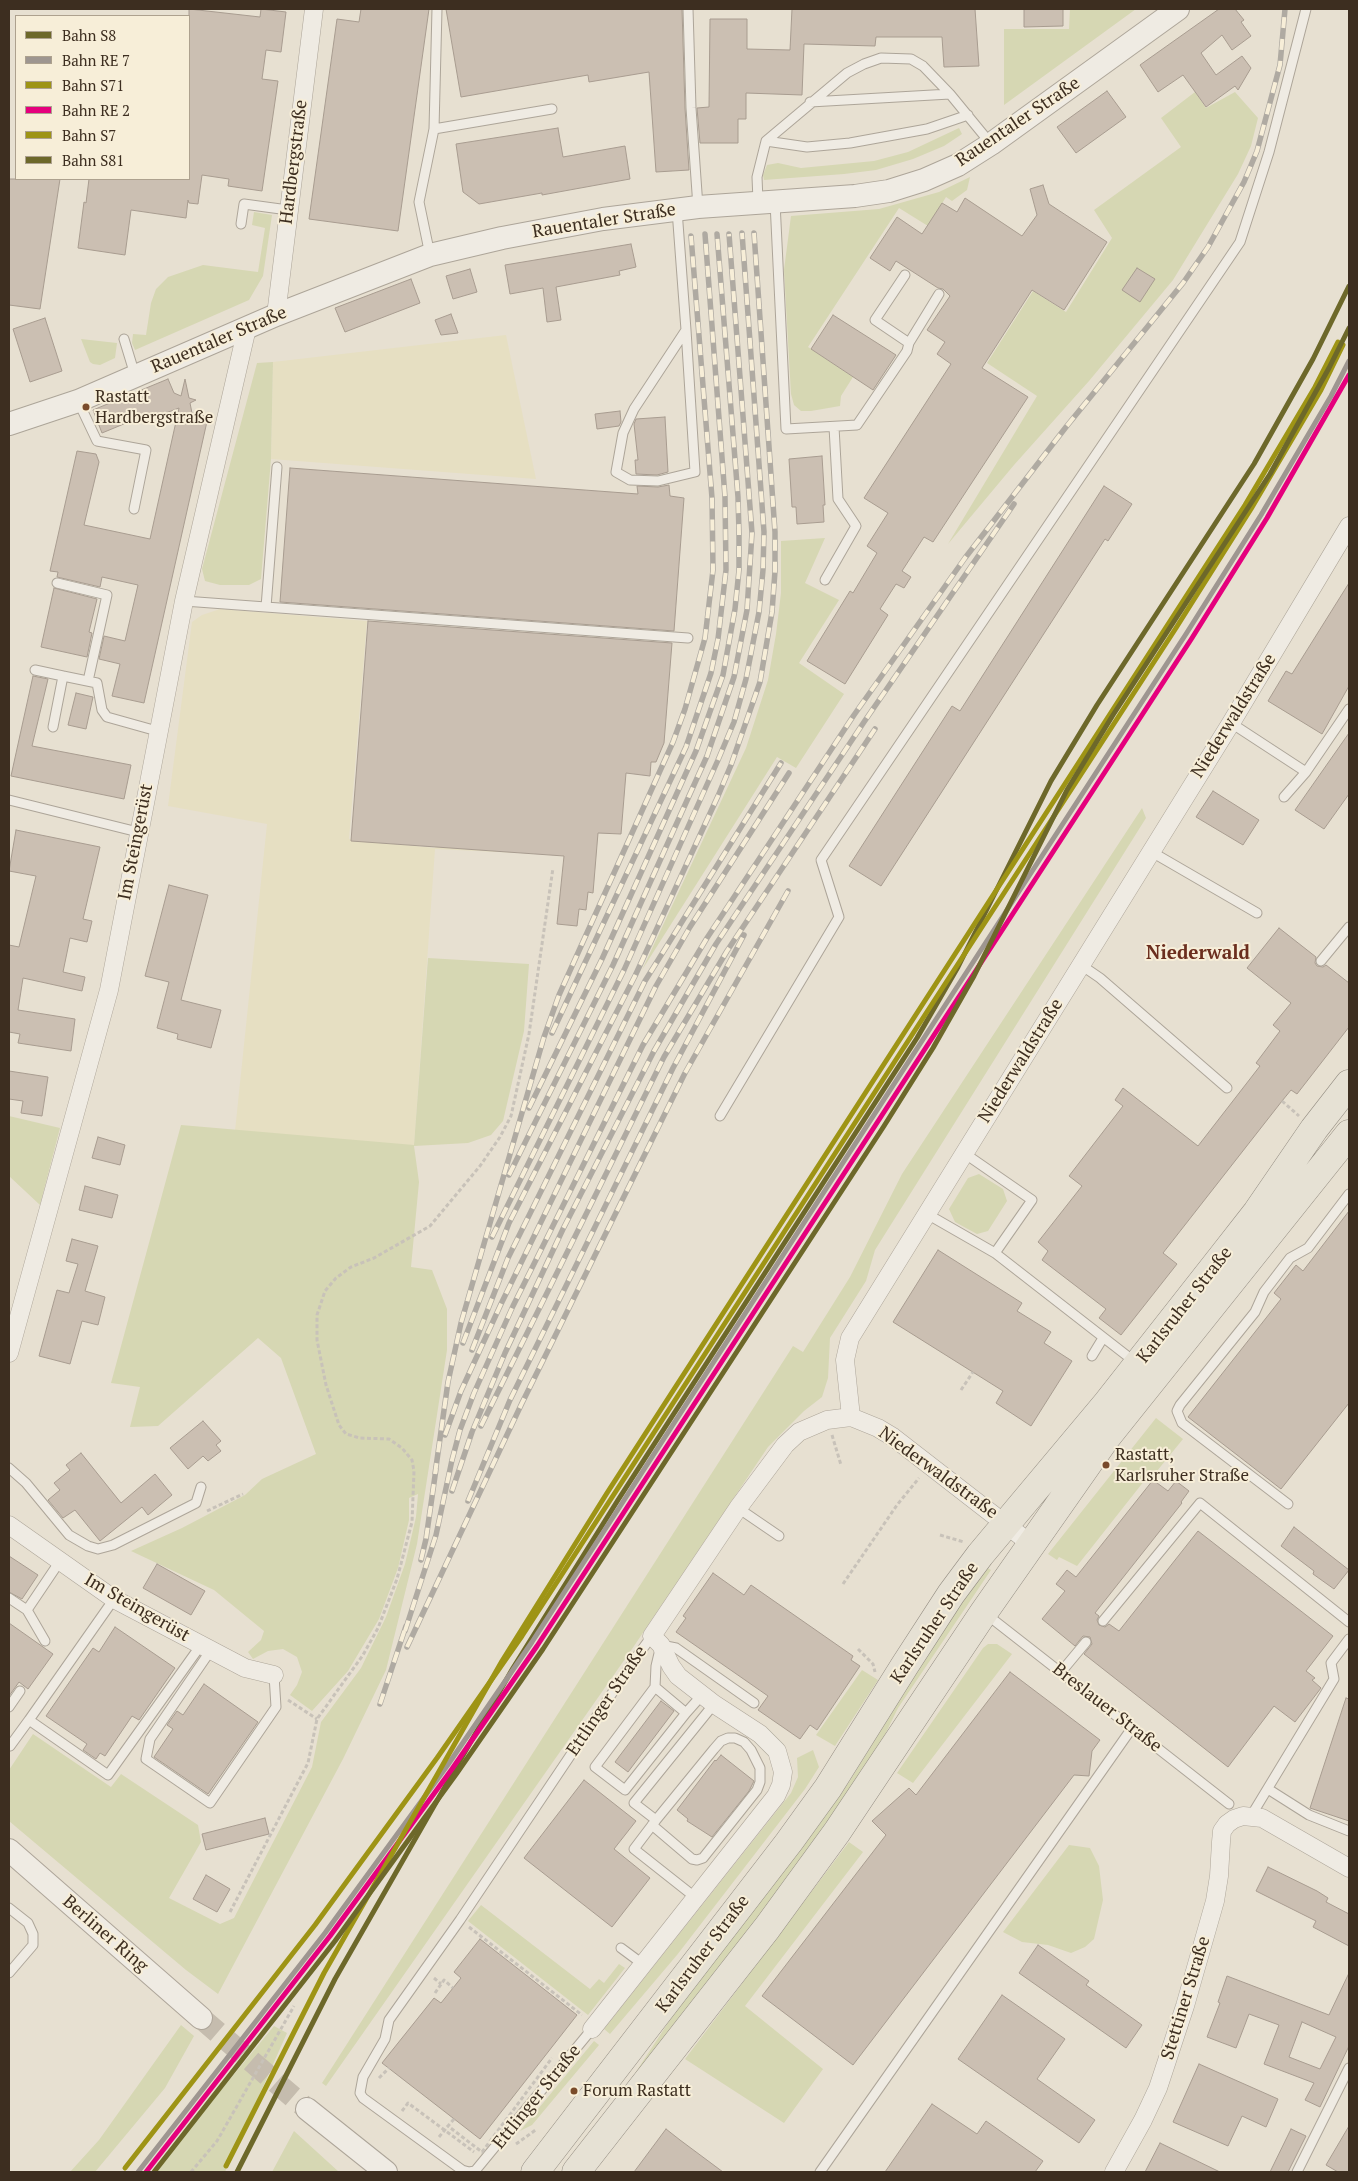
<!DOCTYPE html>
<meta charset="utf-8">
<style>
body{margin:0}
#map{position:relative;width:1358px;height:2181px;overflow:hidden;background:#e7e0d1;font-family:"PT Serif",serif}
canvas{display:block}
.frame{position:absolute;inset:0;border:10px solid #3d2e20;pointer-events:none}
.legend{position:absolute;left:15px;top:15px;width:175px;height:165px;box-sizing:border-box;background:#f7eed8;border:1px solid #ada18e;margin:0;padding:6px 9px;list-style:none;font-size:15px;color:#3d2e20}
.legend li{display:flex;align-items:center;gap:10px;height:25px}
.legend b{width:25px;border:1px solid #ada18e}
</style>
<div id="map">
<canvas width="1358" height="2181"></canvas>
<div class="frame"></div>
<ul class="legend">
<li><b style="height:6px;background:#6d682a"></b>Bahn S8</li>
<li><b style="height:6px;background:#9e9690"></b>Bahn RE 7</li>
<li><b style="height:6px;background:#9e9415"></b>Bahn S71</li>
<li><b style="height:6px;background:#e5007d"></b>Bahn RE 2</li>
<li><b style="height:6px;background:#9e9415"></b>Bahn S7</li>
<li><b style="height:6px;background:#6d682a"></b>Bahn S81</li>
</ul>
</div>
<script>
const ctx = document.querySelector('canvas').getContext('2d');
ctx.lineJoin = 'round';
function paint(path, color) { ctx.fillStyle = color; ctx.fill(path, 'evenodd'); }
const toPath = rows => new Path2D(rows.map(r => 'M' + r).join(''));
function stroke(path, color, width, dash) { ctx.strokeStyle = color; ctx.lineWidth = width; ctx.lineCap = dash ? 'butt' : 'round'; ctx.setLineDash(dash || []); ctx.stroke(path); }
function label(font, color, halo, rows, align = 'center') {
  ctx.font = font + ' "PT Serif",serif'; ctx.lineWidth = 4; ctx.setLineDash([]); ctx.textBaseline = 'middle'; ctx.strokeStyle = halo; ctx.fillStyle = color; for (const [text, x, y, turn = 0] of rows) {
    ctx.save(); ctx.translate(x, y); ctx.rotate((+turn || 0) * Math.PI / 180); ctx.textAlign = isNaN(turn) ? turn : align; if (halo) ctx.strokeText(text, 0, 0); ctx.fillText(text, 0, 0); ctx.restore();
  }
}
const farmland = toPath([
 [506,335,536,479,271,459,273,362],
 [220,609,367,621,349,839,435,848,451,628,586,824,583,856,435,849,414,1146,235,1131,267,824,168,806,192,622,202,615]
]);
const green = toPath([
 [1070,9,1136,9,1004,105,1004,29,1069,29],
 [1195,92,1206,108,1235,92,1258,118,1251,146,1238,174,1173,280,1089,381,1014,465,948,544,1037,396,987,363,1033,291,1066,312,1112,238,1094,210,1181,147,1161,118],
 [959,128,962,134,944,146,913,159,876,170,844,174,764,180,763,175,767,165,778,163,801,168,874,161,908,152],
 [970,177,967,190,952,201,946,197,928,226,899,208,808,347,853,377,841,396,840,406,811,411,801,411,794,405,791,394,784,270,791,216,879,209,939,192],
 [254,212,272,215,263,276,249,300,135,350,132,343,133,334,146,335,151,303,156,289,168,277,203,265,258,272,265,228,252,225],
 [81,339,117,343,115,358,100,365,93,364,90,362],
 [273,362,271,459,261,579,249,585,220,585,205,581,202,569,257,363],
 [825,538,805,583,839,600,799,663,844,694,796,768,777,757,642,970,746,748,768,680,776,634,781,593,781,541],
 [1142,808,1146,818,875,1250,866,1281,830,1338,828,1378,822,1397,804,1411,768,1447,632,1649,326,2086,322,2083,793,1346,803,1352,850,1277,902,1174],
 [428,958,529,964,524,1031,503,1121,491,1135,468,1143,414,1146,419,1182,411,1267,432,1270,447,1309,447,1350,417,1544,386,1670,343,1759,218,1994,186,1970,9,1821,9,1770,33,1734,111,1787,121,1774,198,1825,201,1842,169,1898,220,1924,234,1918,312,1767,321,1722,361,1668,386,1617,405,1564,416,1517,418,1494,409,1498,409,1520,398,1568,379,1619,348,1671,312,1711,290,1695,297,1685,302,1672,297,1657,283,1649,268,1651,253,1659,248,1652,261,1640,264,1631,214,1590,131,1551,182,1528,245,1495,262,1479,316,1454,281,1358,258,1338,158,1426,130,1427,140,1387,111,1383,181,1125,414,1145],
 [9,1116,60,1128,40,1205,9,1176],
 [979,1174,1003,1189,1007,1201,988,1231,977,1234,955,1222,949,1209,968,1178],
 [1156,1418,1183,1439,1157,1471,1152,1471,1077,1566,1059,1557,1057,1560,1048,1554],
 [986,1567,991,1570,898,1708,875,1755,824,1834,617,2101,681,2003,818,1826,849,1782,954,1612],
 [988,1644,997,1644,1012,1654,913,1783,897,1773,983,1648],
 [862,1670,878,1680,835,1746,816,1735],
 [813,1750,819,1767,805,1789,677,1955,610,2034,604,2029,791,1793,798,1777,797,1758],
 [849,1842,863,1852,745,2006,823,2069,784,2123,685,2059],
 [1069,1845,1090,1848,1099,1866,1103,1900,1094,1939,1085,1947,1071,1953,1048,1945,1022,1942,1003,1932],
 [481,1905,590,1989,599,1979,604,1983,619,1964,625,1968,588,2015,468,1921],
 [181,2025,194,2036,165,2088,95,2172,70,2172,99,2140],
 [274,2026,287,2033,225,2172,153,2172],
 [594,2041,599,2045,532,2125,520,2131],
 [294,2131,339,2172,272,2172]
]);
const building = toPath([
 [189,9,260,17,261,9,286,12,281,52,266,50,262,79,278,81,262,191,228,186,229,179,202,175,198,204,189,203,188,200,186,218,131,210,125,255,78,248,84,202,86,203,89,179,189,179,189,9],
 [361,9,429,9,398,231,309,219,337,19,359,22,361,9],
 [446,9,682,9,685,108,689,170,656,172,649,72,589,82,588,75,461,97,446,9],
 [792,9,975,9,979,66,944,67,942,37,876,37,875,46,804,44,802,95,746,93,746,119,738,119,738,143,700,143,697,108,709,107,710,19,747,19,747,49,790,50,792,9],
 [1024,9,1063,9,1063,26,1024,27,1024,9],
 [1219,9,1235,9,1244,20,1241,22,1251,36,1232,50,1222,35,1201,53,1216,75,1242,56,1251,68,1238,90,1235,86,1206,107,1183,75,1158,92,1140,65,1219,9],
 [1107,91,1126,117,1076,153,1057,127,1107,91],
 [558,128,563,157,625,146,630,179,542,195,542,193,479,204,463,192,456,144,558,128],
 [9,179,60,179,40,309,9,305,9,179],
 [1043,185,1049,204,1107,242,1064,310,1032,290,982,368,1028,397,933,542,924,537,902,571,911,577,904,588,896,584,880,609,888,615,845,684,807,661,850,591,853,593,877,553,867,546,888,513,864,498,951,364,937,354,945,342,927,330,950,296,943,289,938,288,896,261,890,271,870,258,897,217,922,234,942,203,957,212,965,198,1022,236,1037,215,1030,189,1043,185],
 [631,244,636,267,619,271,620,275,556,287,561,320,547,322,543,288,510,294,505,265,631,244],
 [1137,268,1155,279,1140,302,1122,290,1137,268],
 [470,269,477,292,453,299,446,276,470,269],
 [411,279,420,303,345,332,335,308,411,279],
 [451,314,458,333,441,335,435,320,451,314],
 [833,315,896,355,873,390,811,349,833,315],
 [45,318,62,371,30,382,13,329,45,318],
 [168,379,174,393,181,396,185,379,189,398,196,400,190,403,192,413,208,417,144,703,112,696,120,664,99,659,104,636,125,641,138,585,102,577,100,587,57,577,58,572,50,571,77,451,96,454,99,462,84,525,150,539,179,408,150,419,148,414,102,433,93,410,168,379],
 [620,411,621,422,619,426,597,429,595,414,620,411],
 [665,417,668,472,657,475,636,474,635,460,638,460,634,424,636,419,665,417],
 [822,456,825,505,823,505,824,522,797,524,796,507,792,507,789,459,822,456],
 [290,468,638,494,637,486,658,487,669,485,670,496,684,498,674,631,280,602,290,468],
 [1104,486,1132,504,1108,541,1105,539,881,886,849,866,952,706,960,711,1104,486],
 [1349,583,1349,686,1322,734,1268,701,1286,671,1292,674,1349,583],
 [54,588,97,599,89,632,92,633,87,657,41,647,54,588],
 [368,621,672,643,664,743,656,762,651,762,650,776,626,773,621,834,598,833,593,893,588,892,586,910,579,909,577,926,557,924,564,856,351,841,368,621],
 [33,676,48,679,32,746,131,765,124,799,11,776,33,676],
 [76,693,93,697,86,729,68,725,76,693],
 [1349,733,1349,794,1324,829,1295,810,1349,733],
 [1213,791,1259,820,1243,845,1196,817,1213,791],
 [16,830,100,847,83,919,92,921,87,942,70,938,63,972,85,977,82,991,23,978,18,1010,75,1019,71,1051,18,1043,20,1034,9,1032,9,945,19,947,36,876,9,871,16,830],
 [169,885,208,895,181,1000,221,1010,211,1048,177,1039,178,1034,157,1028,169,982,145,976,169,885],
 [1279,928,1316,957,1315,963,1317,966,1323,967,1326,965,1349,983,1349,1027,1297,1094,1291,1090,1282,1101,1163,1253,1177,1264,1121,1335,1099,1318,1106,1309,1042,1260,1048,1251,1038,1242,1082,1186,1069,1176,1123,1106,1115,1100,1123,1088,1198,1146,1260,1066,1256,1063,1280,1031,1273,1025,1291,1003,1247,968,1279,928],
 [9,1071,48,1077,42,1116,21,1113,23,1101,9,1099,9,1071],
 [98,1137,125,1145,120,1165,92,1158,98,1137],
 [85,1186,118,1195,112,1218,79,1210,85,1186],
 [1349,1211,1349,1403,1281,1489,1188,1417,1281,1299,1274,1293,1296,1265,1303,1271,1349,1211],
 [72,1239,98,1246,85,1291,105,1297,98,1325,82,1321,70,1364,39,1356,57,1290,69,1293,78,1264,66,1261,72,1239],
 [938,1250,1022,1303,1017,1311,1051,1332,1044,1343,1072,1361,1031,1426,996,1403,1003,1391,893,1322,938,1250],
 [203,1421,221,1441,216,1445,221,1451,208,1461,203,1456,188,1469,170,1448,203,1421],
 [81,1453,121,1503,155,1474,172,1495,148,1515,142,1507,100,1541,75,1510,63,1518,48,1500,60,1490,54,1483,70,1470,66,1465,81,1453],
 [1153,1480,1168,1491,1176,1481,1189,1491,1181,1502,1182,1503,1095,1613,1099,1616,1097,1620,1099,1625,1105,1627,1109,1624,1119,1631,1198,1531,1333,1636,1306,1671,1315,1678,1312,1680,1321,1688,1295,1722,1274,1706,1228,1767,1084,1654,1092,1644,1090,1637,1083,1636,1075,1646,1042,1619,1065,1591,1056,1584,1067,1570,1076,1577,1153,1480],
 [1294,1527,1349,1570,1334,1589,1313,1574,1314,1571,1281,1546,1294,1527],
 [9,1556,38,1575,22,1599,9,1592,9,1556],
 [157,1564,205,1591,191,1615,143,1588,157,1564],
 [713,1573,744,1595,751,1585,853,1656,851,1660,860,1666,817,1730,810,1725,800,1739,758,1710,768,1696,676,1632,686,1618,683,1616,713,1573],
 [9,1623,53,1654,28,1689,19,1682,9,1696,9,1623],
 [115,1627,175,1668,139,1720,132,1716,105,1756,100,1753,96,1759,83,1750,87,1744,46,1716,93,1648,99,1652,115,1627],
 [1010,1672,1100,1740,1092,1751,1089,1776,1074,1775,853,2065,762,1996,886,1835,872,1821,909,1788,916,1795,1010,1672],
 [204,1684,258,1722,208,1794,154,1757,173,1729,167,1725,177,1711,183,1715,204,1684],
 [1346,1698,1349,1699,1349,1821,1310,1808,1346,1698],
 [661,1701,674,1711,628,1772,615,1762,661,1701],
 [721,1755,754,1781,749,1791,712,1837,687,1821,688,1819,677,1810,715,1760,716,1761,721,1755],
 [584,1780,636,1821,614,1849,650,1878,612,1927,524,1858,584,1780],
 [265,1818,269,1834,206,1850,202,1834,265,1818],
 [1268,1867,1317,1891,1328,1898,1326,1902,1349,1914,1349,1946,1313,1927,1316,1921,1256,1891,1268,1867],
 [206,1875,230,1889,217,1912,193,1899,206,1875],
 [480,1939,577,2015,480,2139,382,2063,434,1998,441,2003,461,1978,454,1972,480,1939],
 [1038,1945,1089,1981,1086,1985,1142,2025,1126,2048,1019,1973,1038,1945],
 [1349,1973,1349,2046,1320,2107,1305,2100,1314,2083,1264,2064,1279,2025,1249,2014,1236,2048,1207,2037,1220,2003,1218,2002,1227,1976,1329,2015,1349,1973],
 [1302,2022,1336,2037,1320,2069,1289,2057,1302,2022],
 [1002,1995,1065,2039,1037,2079,1095,2120,1079,2143,958,2059,1002,1995],
 [1199,2064,1278,2099,1266,2127,1242,2116,1228,2146,1173,2122,1199,2064],
 [932,2104,977,2134,986,2121,1043,2161,1035,2172,885,2172,932,2104],
 [1349,2126,1349,2172,1338,2172,1326,2165,1349,2126],
 [666,2129,680,2140,723,2172,634,2172,666,2129],
 [1291,2129,1306,2136,1288,2172,1270,2172,1291,2129],
 [1160,2143,1220,2172,1145,2172,1160,2143]
]);
const tertiaryTunnel = toPath([
 [201,2018,307,2109]
]);
const path = toPath([
 [1282,1101,1299,1116],
 [961,1390,973,1372],
 [832,1435,841,1465],
 [207,1511,243,1494],
 [940,1535,964,1542],
 [843,1584,897,1505,919,1478],
 [858,1649,873,1664,875,1672],
 [288,1700,317,1719],
 [230,1912,308,1763,317,1719,363,1655,378,1628,397,1579,412,1522,414,1471,412,1460,402,1448,389,1439,360,1438,346,1434,339,1425,326,1385,317,1340,317,1315,325,1291,336,1278,351,1267,374,1258,430,1226,480,1166,500,1137,511,1116,529,1034,553,868],
 [469,1927,582,2015],
 [434,1978,441,1984],
 [435,1993,444,1980,453,1988],
 [379,2078,389,2068],
 [402,2111,408,2103,474,2152],
 [439,2137,448,2126],
 [516,2144,537,2129],
 [191,2172,217,2141,294,2006]
]);
const service = toPath([
 [688,9,691,108,698,207],
 [810,102,950,94],
 [434,129,437,9],
 [766,141,807,147,850,143,927,129,968,115],
 [758,201,757,177,766,141,847,73,864,64,881,58,911,59,923,66,950,94,991,144],
 [775,202,786,429,857,425,907,351,909,343,875,320,905,275],
 [677,210,686,330,695,472,658,481,630,480,616,472,623,433,634,409,686,330],
 [241,224,244,204,288,210],
 [430,255,419,202,434,129,552,109],
 [124,339,135,375],
 [909,343,939,294],
 [78,401,97,441,146,450,134,509],
 [825,580,856,526,838,499,834,427],
 [57,583,107,595,88,681],
 [184,601,688,638],
 [266,607,277,467],
 [35,670,63,676],
 [1231,723,1306,772,1349,709],
 [53,727,63,676,97,683,102,710,107,717,157,731],
 [1284,797,1306,772],
 [9,800,138,832],
 [1150,851,1257,913],
 [1321,961,1349,927],
 [1081,965,1100,978,1227,1088],
 [720,1116,839,917,821,860,1240,242,1269,152,1306,9],
 [927,1214,995,1253,1032,1200,964,1153],
 [995,1253,1135,1362],
 [1092,1356,1103,1338],
 [9,1468,26,1483,69,1535,88,1546,98,1549,113,1545,196,1503,201,1487],
 [1288,1504,1182,1423,1177,1411,1180,1405,1255,1312,1264,1292,1290,1258,1308,1248,1349,1194],
 [738,1508,779,1536],
 [9,1598,27,1610,60,1561],
 [114,1599,29,1720,108,1775,201,1645],
 [27,1610,45,1641],
 [986,1614,1229,1804],
 [1103,1621,1200,1503,1349,1622],
 [211,1650,150,1739,146,1759,210,1803,276,1707,274,1675],
 [1061,1672,1086,1642],
 [655,1687,686,1713,625,1790,595,1767,655,1687,656,1666,661,1645,676,1648,754,1703],
 [9,1707,20,1691],
 [686,1713,702,1695],
 [10,1746,29,1720],
 [1268,1789,1309,1815,1349,1831],
 [1251,1816,1334,1679,1331,1663,1349,1639],
 [656,1820,634,1803,714,1704],
 [652,1825,692,1859,697,1860,703,1858,757,1790,760,1782,760,1768,751,1750,744,1742,735,1738,728,1738,721,1741,714,1749,656,1820,634,1849,696,1898],
 [9,1908,28,1923,33,1934,33,1945,9,1973],
 [621,1948,644,1965],
 [592,2029,475,2171,469,2172,462,2170,363,2098,360,2093,363,2077,385,2039,389,2020,460,1920,635,1659,652,1636],
 [820,2172,1132,1728],
 [1297,2172,1349,2068]
]);
const minor = toPath([
 [276,315,314,9],
 [9,1353,109,990,184,601,247,328],
 [9,1525,114,1599,245,1668,274,1675],
 [1031,1544,893,1437,878,1428,851,1417,845,1360,850,1338,1231,723,1349,526],
 [592,2029,776,1796,781,1785,783,1772,777,1751,760,1734,714,1704,678,1676,671,1666,661,1645,652,1636,738,1508,785,1445,799,1432,827,1420,851,1417],
 [1114,2172,1143,2120,1158,2088,1185,2006,1215,1901,1219,1876,1221,1842,1222,1831,1227,1824,1234,1819,1243,1816,1262,1818,1349,1868]
]);
const tertiary = toPath([
 [9,424,78,401,276,315,430,255,502,238,603,219,698,207,855,196,889,191,924,180,958,165,991,144,1178,9],
 [9,1850,201,2018],
 [307,2109,386,2172]
]);
const primary = toPath([
 [535,2172,789,1842,828,1788,905,1665,951,1594,980,1555,1108,1402,1225,1253,1257,1212,1314,1129,1349,1084],
 [576,2172,767,1928,837,1832,984,1612,1106,1438,1349,1134]
]);
const rail = toPath([
 [552,1033,686,747,711,673,718,639,726,570,725,497,705,234],
 [529,1108,602,959,696,751,723,675,735,609,739,570,739,533,738,497,717,234],
 [509,1175,613,965,707,756,734,677,747,610,752,533,729,234],
 [492,1237,624,970,718,760,734,722,746,679,759,612,763,570,764,532,742,233],
 [463,1343,509,1223,635,976,718,796,731,765,760,682,772,612,775,571,775,532,754,233],
 [472,1350,508,1258,645,981,781,763],
 [481,1426,664,1057,727,951,875,729],
 [445,1435,461,1391,501,1304,656,986,690,927,789,773],
 [435,1474,448,1382,461,1323,544,1037,559,995,673,742,685,709,705,638,713,570,712,498,691,236],
 [452,1491,472,1432,505,1353,563,1229,654,1051,716,944,864,722,1014,504],
 [468,1501,510,1400,673,1068,744,935],
 [421,1560,426,1539,436,1469],
 [405,1631,436,1535,452,1460,460,1430,474,1393,513,1306,643,1045,707,938,854,715,965,558,1066,427,1183,283,1208,247,1244,182,1257,151,1280,65,1285,9],
 [407,1647,522,1403,685,1073,788,891],
 [380,1704,406,1626]
]);
const pathBridge = toPath([
 [454,2119,448,2126,482,2152,552,2058]
]);
const rail1 = toPath([
 [237,2172,335,1979,513,1668,618,1500,917,1038,958,967,1051,781,1097,705,1254,464,1313,359,1349,286]
]);
const rail2 = toPath([
 [138,2172,325,1933,447,1766,532,1642,1186,634,1261,515,1331,396,1349,361]
]);
const rail3 = toPath([
 [125,2168,315,1925,437,1758,522,1636,1176,628,1251,509,1321,390,1343,345]
]);
const rail4 = toPath([
 [146,2172,330,1936,452,1769,537,1646,1192,638,1267,518,1349,375]
]);
const rail5 = toPath([
 [226,2166,324,1973,502,1661,607,1493,1245,505,1315,387,1338,342]
]);
const rail6 = toPath([
 [154,2172,335,1941,457,1773,543,1649,884,1126,933,1048,974,976,1067,790,1113,715,1270,474,1329,368,1349,328]
]);
const markers = [
 [86,407,4.5,"#7a4b2a"],
 [1106,1465,4.5,"#7a4b2a"],
 [574,2091,4.5,"#7a4b2a"]
];
const busNames = [
 ["Rastatt",95,397],
 ["Hardbergstraße",95,418],
 ["Rastatt,",1115,1455],
 ["Karlsruher Straße",1115,1476],
 ["Forum Rastatt",583,2091]
];
const streetNames = [
 ["Rauentaler Straße",1018,122,-34],
 ["Hardbergstraße",294,162,-83],
 ["Rauentaler Straße",604,221,-9],
 ["Rauentaler Straße",219,340,-23],
 ["Niederwaldstraße",1234,716,-58],
 ["Im Steingerüst",136,842,-79],
 ["Niederwaldstraße",1021,1061,-58],
 ["Karlsruher Straße",1185,1305,-52],
 ["Niederwaldstraße",938,1473,36],
 ["Im Steingerüst",137,1608,30],
 ["Karlsruher Straße",935,1623,-56],
 ["Ettlinger Straße",607,1701,-56],
 ["Breslauer Straße",1107,1708,38],
 ["Berliner Ring",105,1934,41],
 ["Karlsruher Straße",703,1954,-53],
 ["Stettiner Straße",1186,1998,-73],
 ["Ettlinger Straße",537,2097,-51]
];
const neighbourhoodNames = [
 ["Niederwald",1198,954]
];
paint(farmland, '#e6dfc2');
paint(green, '#d6d7b3');
paint(building, '#cbbfb2');
stroke(building, '#a89c90', 1);
stroke(tertiaryTunnel, '#c5bcae', 22, [22, 11]);
stroke(service, '#ada599', 11);
stroke(minor, '#ada599', 19);
stroke(tertiary, '#ada599', 24);
stroke(primary, '#928b80', 29);
stroke(path, '#c8c2b9', 3, [4, 2.5]);
stroke(service, '#efebe3', 9);
stroke(minor, '#efebe3', 18);
stroke(tertiary, '#efebe3', 22);
stroke(primary, '#e6e1d4', 28);
stroke(rail, '#afaaa2', 5.5);
stroke(rail, '#f7eed8', 4, [11]);
stroke(pathBridge, '#c8c2b9', 3, [4, 2.5]);
stroke(rail1, '#6d682a', 5);
stroke(rail2, '#9e9690', 5);
stroke(rail3, '#9e9415', 5);
stroke(rail4, '#e5007d', 5);
stroke(rail5, '#9e9415', 5);
stroke(rail6, '#6d682a', 5);
for (const [x, y, r, color] of markers) { const dot = new Path2D(); dot.arc(x, y, r, 0, 2 * Math.PI); ctx.fillStyle = color; ctx.fill(dot); stroke(dot, '#f7eed8', 2); }
label('17px', '#3d2e20', '#f7eed8', busNames, 'left');
label('18px', '#3d2e20', '#f7eed8', streetNames);
label('bold 19px', '#6b2e1e', '#f7eed8', neighbourhoodNames);
</script>
